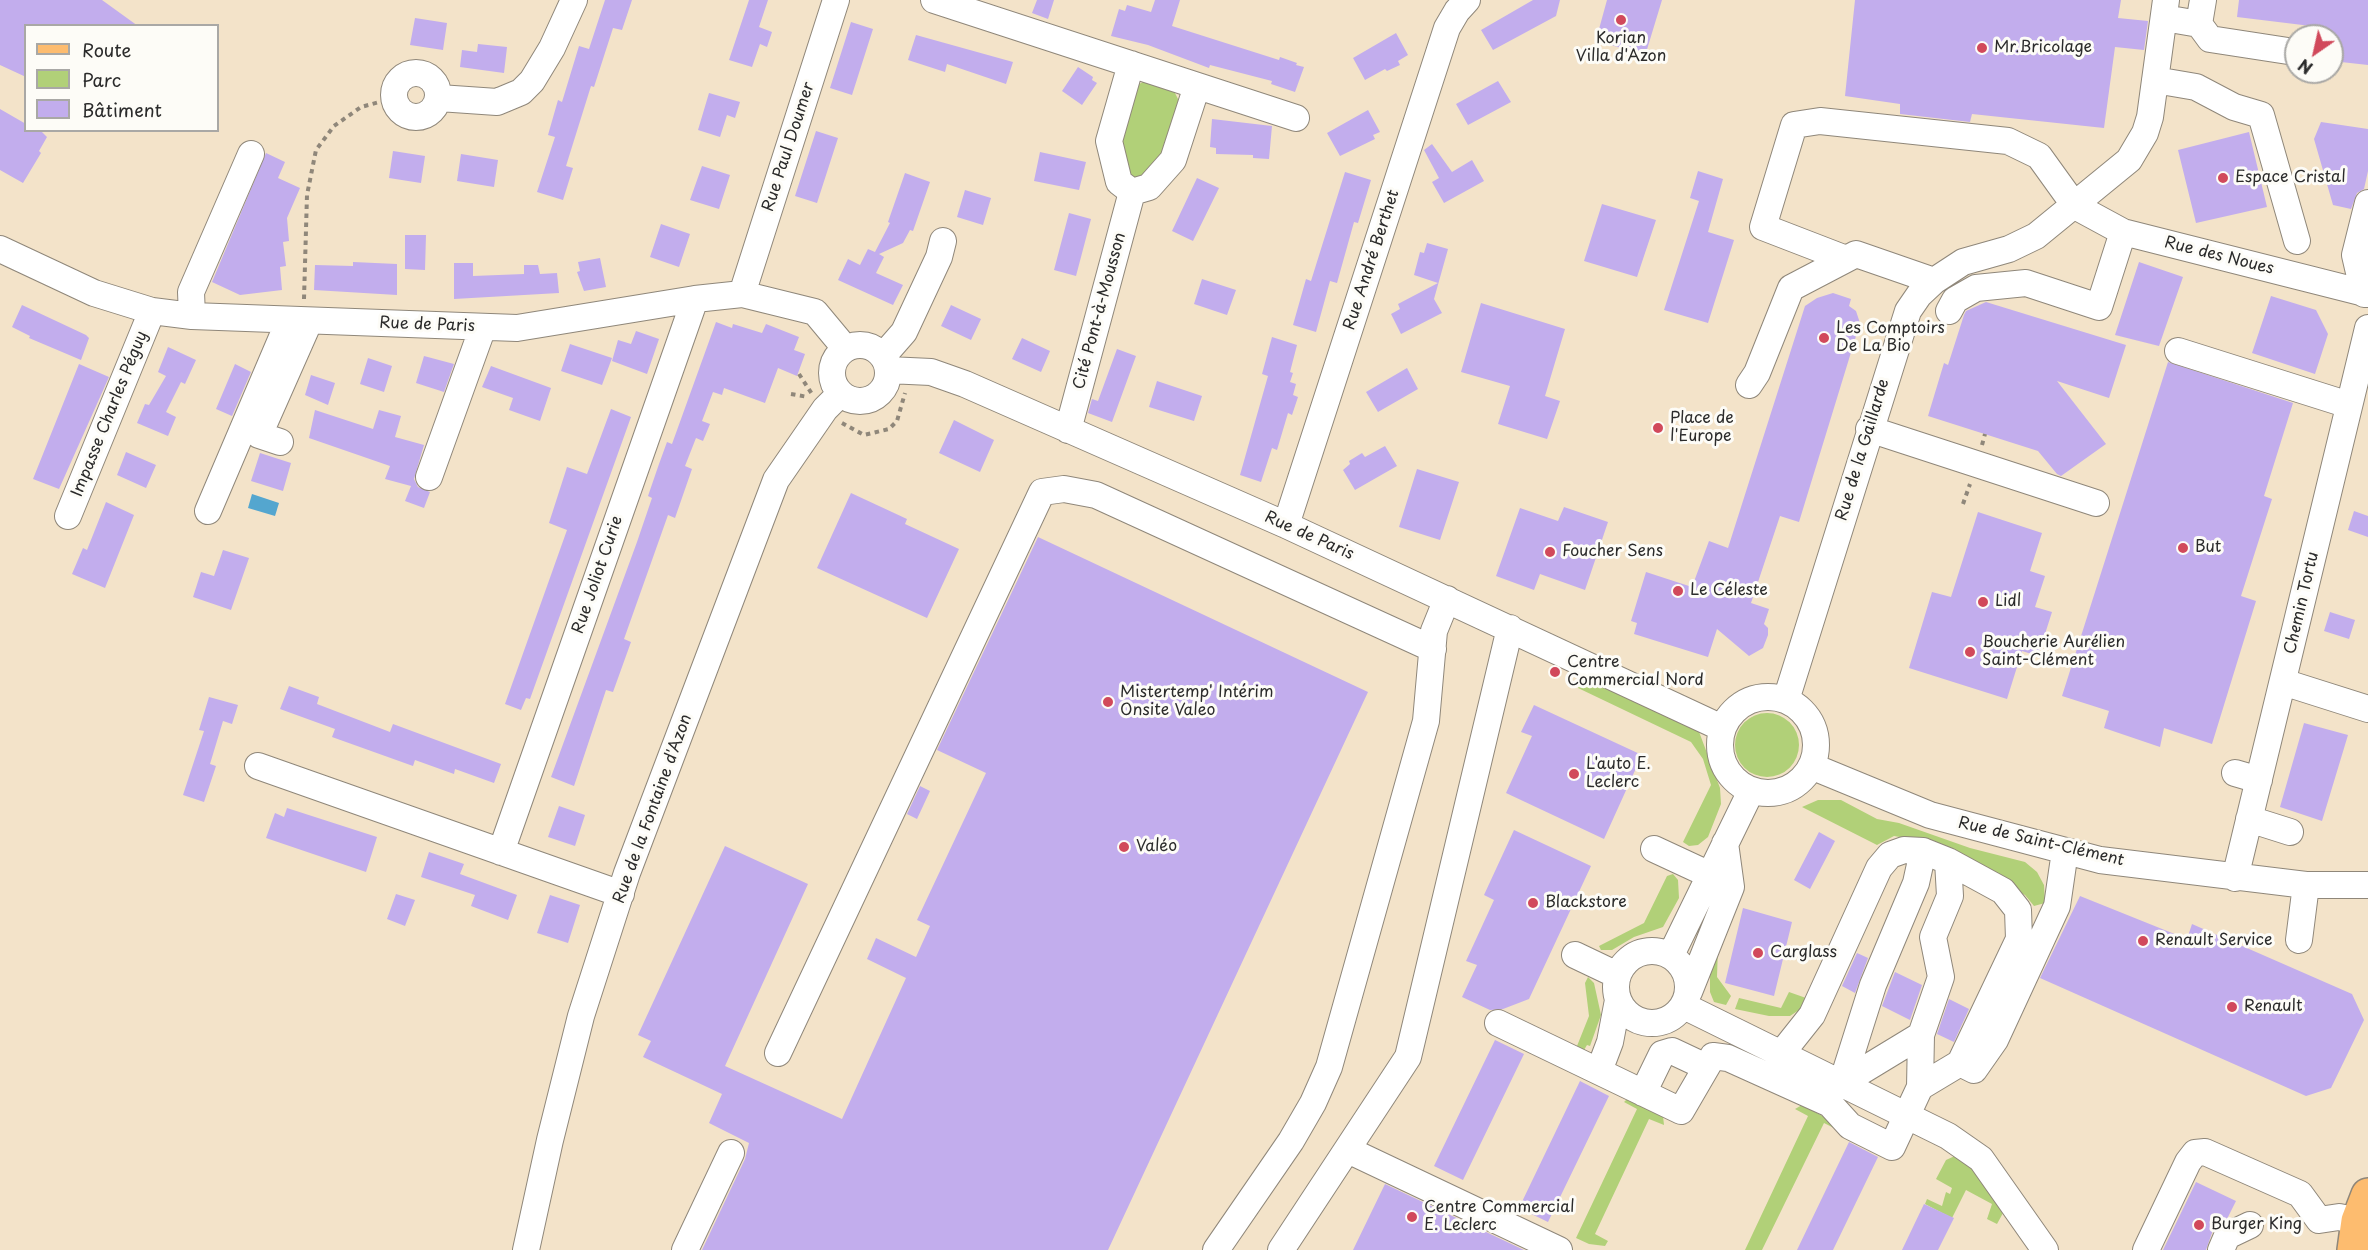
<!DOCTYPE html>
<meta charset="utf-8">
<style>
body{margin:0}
#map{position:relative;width:2368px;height:1250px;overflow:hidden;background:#f3e3c9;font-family:"Playpen Sans",sans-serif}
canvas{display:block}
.legend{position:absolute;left:24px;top:24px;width:195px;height:108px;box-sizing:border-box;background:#fdfcf7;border:2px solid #a9a8a5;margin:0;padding:8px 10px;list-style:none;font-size:18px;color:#2b2b2b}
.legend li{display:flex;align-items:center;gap:12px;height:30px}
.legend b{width:30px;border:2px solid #a9a8a5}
.north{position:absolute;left:2284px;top:24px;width:60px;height:60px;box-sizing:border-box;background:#fdfcf7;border:2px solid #a9a8a5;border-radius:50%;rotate:214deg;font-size:16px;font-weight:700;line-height:24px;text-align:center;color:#2b2b2b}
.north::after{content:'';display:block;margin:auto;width:21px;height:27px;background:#d1495b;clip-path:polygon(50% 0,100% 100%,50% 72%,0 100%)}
</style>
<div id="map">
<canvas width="2368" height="1250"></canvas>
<ul class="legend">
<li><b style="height:8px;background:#fdbc6f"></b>Route</li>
<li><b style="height:16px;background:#b1d078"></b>Parc</li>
<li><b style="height:16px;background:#c2aded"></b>Bâtiment</li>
</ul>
<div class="north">N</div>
</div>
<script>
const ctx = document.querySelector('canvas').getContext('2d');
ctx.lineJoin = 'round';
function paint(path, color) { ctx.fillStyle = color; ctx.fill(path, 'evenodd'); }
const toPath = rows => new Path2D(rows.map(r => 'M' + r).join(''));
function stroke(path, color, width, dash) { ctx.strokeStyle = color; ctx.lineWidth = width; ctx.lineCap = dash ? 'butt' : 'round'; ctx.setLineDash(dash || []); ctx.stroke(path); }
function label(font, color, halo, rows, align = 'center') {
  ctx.font = font + ' "Playpen Sans",sans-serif'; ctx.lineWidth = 6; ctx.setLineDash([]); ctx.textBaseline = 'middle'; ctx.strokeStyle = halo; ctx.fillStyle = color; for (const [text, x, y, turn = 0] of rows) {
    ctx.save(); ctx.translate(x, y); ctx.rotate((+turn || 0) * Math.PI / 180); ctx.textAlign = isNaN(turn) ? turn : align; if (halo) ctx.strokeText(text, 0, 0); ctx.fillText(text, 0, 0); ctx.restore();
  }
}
const green = toPath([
 [1148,79,1174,91,1181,105,1165,153,1142,176,1136,178,1130,177,1117,148,1134,87],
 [1584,678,1698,729,1720,788,1721,804,1708,837,1698,845,1689,846,1683,842,1711,785,1703,759,1691,742,1578,688],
 '1735 745a32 32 0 1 1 64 0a32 32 0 1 1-64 0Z',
 [1818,800,1841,800,1877,819,1899,823,1970,848,2025,862,2037,872,2044,885,2045,903,2034,906,2025,895,1917,840,1894,836,1877,845,1802,807],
 [1673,874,1678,880,1679,898,1663,927,1634,937,1612,950,1601,950,1599,946,1644,923,1667,876],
 [1718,947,1717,977,1731,996,1726,1005,1714,1002,1710,992,1710,971],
 [1588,977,1594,983,1601,1015,1590,1046,1587,1045,1584,1050,1577,1046,1589,1016,1585,983],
 [1789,992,1806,998,1802,1008,1790,1016,1769,1016,1735,1009,1739,998,1781,1008],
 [1627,1099,1663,1116,1664,1125,1649,1119,1595,1234,1608,1241,1605,1246,1589,1244,1576,1238,1637,1109,1624,1102],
 [1802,1105,1834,1122,1836,1129,1824,1123,1762,1250,1745,1250,1808,1116,1795,1109],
 [1957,1155,1974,1169,2003,1213,1997,1224,1987,1219,1992,1204,1966,1190,1952,1218,1925,1204,1927,1199,1942,1206,1946,1192,1950,1194,1952,1188,1936,1179,1946,1160]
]);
const water = toPath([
 [252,494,279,503,275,516,248,508]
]);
const building = toPath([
 [0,0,102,0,138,26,26,26,26,77,0,65],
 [605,0,632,0,622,30,613,28,594,87,591,86,566,166,573,168,563,200,537,192,555,137,548,135,558,100,562,102,579,46,589,49],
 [749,0,768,0,759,27,772,32,767,47,760,44,752,67,729,60],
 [1037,0,1054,0,1048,19,1032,13],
 [1155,0,1180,0,1172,26,1279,60,1280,57,1297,63,1296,65,1304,67,1295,92,1271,84,1272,81,1210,65,1209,68,1148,45,1111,36,1119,9,1125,11,1127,5,1151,12],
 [1533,0,1560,0,1556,16,1493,50,1481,30],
 [1607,0,1662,0,1645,56,1596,40],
 [1855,0,2121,0,2118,18,2148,21,2144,50,2115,47,2104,128,1972,114,1970,122,1900,114,1900,104,1845,96],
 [2239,0,2368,0,2368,65,2332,61,2332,36,2318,36,2319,27,2237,17],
 [415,18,447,23,443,50,410,45],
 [851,22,873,29,852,95,830,88],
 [1396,33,1408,55,1398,61,1400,65,1387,71,1385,69,1365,80,1353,58],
 [916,35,1013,62,1006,84,947,64,945,72,908,60],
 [478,44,507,47,504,73,460,67,462,50,477,52],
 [1078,67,1093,77,1092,80,1097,83,1082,105,1062,91],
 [1498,81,1511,102,1468,125,1456,104],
 [709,93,740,102,735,118,727,115,720,137,698,130],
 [0,109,26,124,26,130,40,130,47,137,39,151,41,153,23,183,0,170],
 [1368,110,1380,132,1373,135,1375,139,1340,156,1327,133],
 [1212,119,1272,126,1269,159,1253,158,1253,155,1216,154,1216,148,1210,147],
 [2321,122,2368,129,2368,171,2364,189,2357,193,2351,209,2333,205,2314,139],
 [816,131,838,138,817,203,795,196],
 [2249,132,2267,207,2196,223,2178,150],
 [1432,144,1452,172,1472,160,1484,181,1444,203,1432,182,1439,178,1424,150],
 [393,151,425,156,421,183,389,178],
 [1040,152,1086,162,1079,190,1034,181],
 [266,153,285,162,278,178,300,188,287,218,289,241,283,242,286,266,280,267,282,290,240,295,212,282],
 [461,154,498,160,494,187,457,181],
 [702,166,730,175,719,209,690,200],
 [1698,171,1723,179,1708,232,1734,240,1708,323,1664,310,1699,201,1690,198],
 [1345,172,1371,180,1358,223,1354,222,1337,283,1330,281,1316,332,1293,325,1306,279,1311,281],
 [905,173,930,182,913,231,910,230,903,243,879,254,884,257,876,273,903,285,893,305,838,280,848,259,860,265,868,249,875,252,890,223,888,222],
 [1197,178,1219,188,1193,241,1172,231],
 [965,190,991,198,983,225,957,217],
 [1602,204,1656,220,1637,277,1584,261],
 [1069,213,1091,219,1076,276,1054,270],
 [661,224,690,234,679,267,650,257],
 [405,235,426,235,425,270,405,269],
 [1427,243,1448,249,1434,299,1442,313,1401,334,1391,314,1400,309,1398,304,1438,283,1414,275,1420,252,1424,253],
 [600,258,606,287,584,291,577,272,580,271,578,262],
 [353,262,397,264,397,295,314,290,315,265,353,266],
 [2139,262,2183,277,2159,346,2115,335],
 [454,263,473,263,473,276,524,274,524,265,538,265,540,274,557,273,559,293,454,299],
 [1202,279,1236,290,1227,315,1194,304],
 [1833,293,1851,299,1849,306,1856,311,1860,323,1799,522,1780,516,1751,603,1769,609,1764,624,1768,628,1768,635,1763,648,1749,656,1717,629,1708,657,1634,634,1637,623,1631,621,1646,572,1692,587,1709,541,1728,548,1805,306,1817,298],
 [2271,296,2316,310,2328,334,2315,374,2252,353],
 [1986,302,2126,345,2109,398,2057,381,2106,444,2061,476,2057,474,2038,451,1928,416,1944,363,1948,365,1964,315,1966,311],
 [1481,303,1565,329,1545,396,1560,401,1547,439,1498,424,1510,386,1461,372],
 [22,305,86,335,89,338,81,360,29,338,30,336,12,327],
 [951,305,981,319,971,340,941,326],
 [716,322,732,328,733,324,762,333,766,324,799,337,794,350,805,354,797,376,778,368,765,403,724,388,722,395,713,392,702,421,710,424,703,441,696,438,685,466,692,469,675,518,668,515,624,639,631,642,613,692,606,690,574,786,551,777,637,542,652,498,648,496,659,464,667,442,672,444],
 [636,331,659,339,647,374,612,361,618,340,631,344],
 [1272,337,1297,345,1290,372,1293,373,1290,382,1296,384,1293,395,1298,397,1292,415,1288,413,1277,450,1272,448,1261,482,1240,475,1268,376,1262,374],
 [1022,338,1050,351,1041,372,1012,359],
 [570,344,612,358,602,385,561,371],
 [168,347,196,360,185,384,181,382,166,412,176,417,168,436,137,423,145,404,149,405,166,376,158,372],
 [1117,349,1136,356,1112,422,1088,413,1092,399,1098,401],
 [424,356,454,364,444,392,416,383],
 [368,358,392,366,384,392,360,384],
 [2168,362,2293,403,2264,496,2272,499,2241,596,2256,601,2212,744,2164,728,2160,747,2104,728,2109,711,2062,696],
 [79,364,109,377,59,489,33,479],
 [235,364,251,372,232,416,216,409],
 [491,366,551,388,540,421,509,410,513,398,482,387],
 [1407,368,1418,389,1378,412,1366,392],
 [311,375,335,383,328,405,305,395],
 [1157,381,1202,396,1194,421,1149,407],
 [611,409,631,417,530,699,526,698,521,710,505,704,567,530,549,523,567,467,587,474],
 [315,410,373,429,379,410,401,416,395,437,424,445,414,479,418,487,430,492,424,508,405,501,411,486,385,479,390,466,309,438],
 [954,420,994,440,980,472,939,453],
 [1385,446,1397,466,1355,490,1343,470,1350,464,1349,461,1362,453,1365,457],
 [126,452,156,465,146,488,117,475],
 [260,453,291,463,283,491,251,481],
 [1417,469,1459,482,1440,540,1399,527],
 [851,493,907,519,905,524,959,549,927,618,817,568],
 [106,502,134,515,105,588,72,574,83,548,87,550],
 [1564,507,1608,522,1585,590,1540,574,1534,590,1496,576,1520,508,1558,521],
 [2354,511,2368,516,2368,537,2348,530],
 [1978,512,2042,533,2030,571,2045,576,2035,607,2052,612,2038,656,2022,651,2007,699,1909,668,1932,592,1951,597],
 [1038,537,1368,692,1108,1250,702,1250,745,1159,749,1143,709,1123,722,1094,643,1057,651,1041,638,1035,725,846,808,884,725,1066,842,1119,906,978,867,959,876,938,916,957,930,926,917,920,986,773,937,750],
 [223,550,249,558,231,610,193,597,201,572,214,576],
 [2330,612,2355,620,2349,639,2324,631],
 [289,686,319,697,317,704,390,732,393,724,501,764,494,783,455,769,454,774,415,760,413,766,332,737,335,729,280,709],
 [209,697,238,705,232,724,223,721,210,764,216,766,204,802,183,795,204,731,199,730],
 [1534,705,1642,755,1604,839,1506,793,1532,736,1521,732],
 [2304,723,2348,735,2322,821,2280,807],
 [920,786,930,791,917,819,907,814],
 [559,806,585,815,575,846,548,837],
 [287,808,377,837,366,872,266,838,275,813,284,817],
 [1514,830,1591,866,1529,999,1503,1009,1490,1010,1462,997,1477,965,1466,961,1494,900,1484,895],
 [1819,832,1835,841,1810,889,1794,880],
 [429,852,464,864,460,874,517,895,508,920,471,906,475,895,421,877],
 [396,894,415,900,405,926,387,919],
 [550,895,580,905,568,943,537,933],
 [2080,896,2187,939,2192,924,2352,994,2364,1020,2331,1088,2306,1096,2040,978],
 [1743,908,1792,922,1774,996,1725,983],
 [1857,953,1868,958,1855,993,1842,986],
 [1895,972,1922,985,1910,1020,1882,1006],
 [1949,999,1969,1009,1954,1042,1937,1034],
 [1495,1040,1524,1054,1463,1180,1434,1166],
 [1580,1081,1609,1096,1548,1222,1519,1208],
 [1849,1142,1878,1157,1833,1250,1797,1250],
 [2196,1182,2236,1201,2227,1219,2213,1230,2206,1250,2163,1250],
 [1385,1184,1524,1250,1353,1250],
 [1924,1204,1954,1218,1938,1250,1902,1250]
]);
const path = toPath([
 [304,299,307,195,316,150,334,126,361,107,394,98],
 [799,374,812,394],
 [791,394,808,397],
 [842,423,864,435,889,429,897,421,905,393],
 [1982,445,1985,434],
 [1963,504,1970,484]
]);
const minor = toPath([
 [934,0,1296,118],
 [2164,18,2199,24,2210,39,2288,51],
 [2199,24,2203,0],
 [1131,64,1109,141,1119,182,1132,192,1149,187,1173,160,1197,86],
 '394 95a22 22 0 1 1 44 0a22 22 0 1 1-44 0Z',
 [2155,80,2196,87,2234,107,2261,115,2297,241],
 [439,98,497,102,521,92,532,81,552,48,574,0],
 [0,249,94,293,152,311,192,316,517,328,695,299,742,294,815,312,845,348],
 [1846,259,1763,227,1794,125,1820,121,2008,141,2039,156,2075,206,2123,232,2368,294],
 [742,294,836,0],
 [2364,294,2355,255,2368,203],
 [1949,311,1955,300,1976,288,2026,283,2099,307,2123,232],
 [192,316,191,292,251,154],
 '832 373a28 28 0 1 1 56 0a28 28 0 1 1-56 0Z',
 [2178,351,2349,405],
 [883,356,904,332,939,257,943,241],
 [888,370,931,372,965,384,1286,525,1722,728],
 [1749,385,1757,373,1791,288,1856,254,1934,281],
 [1869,429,2096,503],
 [1068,430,1132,192],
 [280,442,259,435,309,322],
 [429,477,483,327],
 [208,511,289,321],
 [68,516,152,311],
 [1286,525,1447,28,1457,11,1467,0],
 [2283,682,2368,709],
 '1720 745a48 48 0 1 1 96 0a48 48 0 1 1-96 0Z',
 [1786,700,1908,311,1919,295,1934,281,1963,262,2009,249,2036,236,2129,160,2145,133,2150,117,2166,0],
 [258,766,621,894],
 [1811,766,1930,815,2100,860,2306,885,2368,885],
 [2235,773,2259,780],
 [2249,819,2290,832],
 [1654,849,1710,875],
 [501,852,695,299],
 [2235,878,2368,328],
 [2299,940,2306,885],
 '1616 987a36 36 0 1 1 72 0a36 36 0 1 1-72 0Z',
 [1575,955,1617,975],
 [1671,955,1751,791],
 [1689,992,1731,887,1725,843],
 [1684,1006,1948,1136,1981,1159,2045,1250],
 [1498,1023,1681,1111,1713,1056,1728,1058,1830,1104,1850,1126,1892,1147,1920,1087,1921,1035],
 [778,1053,1042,492,1064,489,1096,495,1433,649],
 [1781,1054,1812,1015,1879,868,1890,855,1904,850,1923,851,1948,861,1950,896,1933,937,1941,977,1921,1035,1842,1083],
 [1960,1063,1974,1070,1995,1040,2057,906,2065,851],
 [1599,1071,1610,1042,1618,1000],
 [1842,1083,1873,985,1916,883,1923,851],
 [1920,1087,1960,1063,2019,939,2018,910,2003,891,1948,861],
 [1643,1093,1662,1054,1672,1051,1706,1067],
 [1348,1150,1559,1250],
 [526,1250,550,1140,581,1016,627,873,776,480,825,409,840,394],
 [685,1250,731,1153],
 [1216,1250,1291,1141,1313,1103,1329,1067,1426,721,1434,631,1447,599],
 [1281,1250,1408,1057,1510,628],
 [2146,1250,2188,1162,2195,1153,2205,1152,2300,1194,2319,1220,2339,1217,2358,1221],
 [2221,1250,2227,1236,2250,1225]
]);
const major = toPath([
 [2354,1250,2358,1221,2368,1195]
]);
const markers = [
 [1621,20,6,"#d1495b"],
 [1982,48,6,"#d1495b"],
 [2223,178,6,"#d1495b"],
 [1824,338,6,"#d1495b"],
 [1658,428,6,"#d1495b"],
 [2183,548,6,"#d1495b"],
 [1550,552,6,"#d1495b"],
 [1678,591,6,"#d1495b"],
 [1983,602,6,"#d1495b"],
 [1970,652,6,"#d1495b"],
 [1555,672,6,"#d1495b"],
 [1108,702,6,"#d1495b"],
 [1574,774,6,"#d1495b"],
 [1124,847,6,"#d1495b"],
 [1533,903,6,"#d1495b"],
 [2143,941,6,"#d1495b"],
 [1758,953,6,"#d1495b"],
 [2232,1007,6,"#d1495b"],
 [1412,1217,6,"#d1495b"],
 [2199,1225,6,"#d1495b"]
];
const poiNames = [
 ["Korian",1621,39,"center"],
 ["Villa d'Azon",1621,57,"center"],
 ["Mr.Bricolage",1994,48],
 ["Espace Cristal",2235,178],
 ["Les Comptoirs",1836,329],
 ["De La Bio",1836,347],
 ["Place de",1670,419],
 ["l'Europe",1670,437],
 ["But",2195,548],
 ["Foucher Sens",1562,552],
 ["Le Céleste",1690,591],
 ["Lidl",1995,602],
 ["Boucherie Aurélien",1982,643],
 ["Saint-Clément",1982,661],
 ["Centre",1567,663],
 ["Commercial Nord",1567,681],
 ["Mistertemp' Intérim",1120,693],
 ["Onsite Valeo",1120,711],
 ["L'auto E.",1586,765],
 ["Leclerc",1586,783],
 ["Valéo",1136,847],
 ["Blackstore",1545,903],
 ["Renault Service",2155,941],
 ["Carglass",1770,953],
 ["Renault",2244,1007],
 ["Centre Commercial",1424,1208],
 ["E. Leclerc",1424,1226],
 ["Burger King",2211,1225]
];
const streetNames = [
 ["Rue Paul Doumer",789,147,-72],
 ["Rue des Noues",2219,256,14],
 ["Rue André Berthet",1372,260,-72],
 ["Cité Pont-à-Mousson",1100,311,-75],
 ["Rue de Paris",427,325,2],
 ["Impasse Charles Péguy",110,414,-68],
 ["Rue de la Gaillarde",1863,450,-73],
 ["Rue de Paris",1309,536,24],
 ["Rue Joliot Curie",598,575,-71],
 ["Chemin Tortu",2302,603,-77],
 ["Rue de la Fontaine d'Azon",653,809,-70],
 ["Rue de Saint-Clément",2041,842,13]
];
paint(green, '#b1d078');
paint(water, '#54a6cf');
paint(building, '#c2aded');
stroke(minor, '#8f877a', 28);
stroke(major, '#8f877a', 36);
stroke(path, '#8f877a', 4, [4.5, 4.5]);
stroke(minor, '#fff', 26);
stroke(major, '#fdbc6f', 33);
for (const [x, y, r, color] of markers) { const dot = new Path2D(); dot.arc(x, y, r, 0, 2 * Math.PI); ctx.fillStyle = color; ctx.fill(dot); stroke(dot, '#fdfcf7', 2); }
label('16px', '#2b2b2b', '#fdfcf7', poiNames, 'left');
label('16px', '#2b2b2b', '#fdfcf7', streetNames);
</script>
